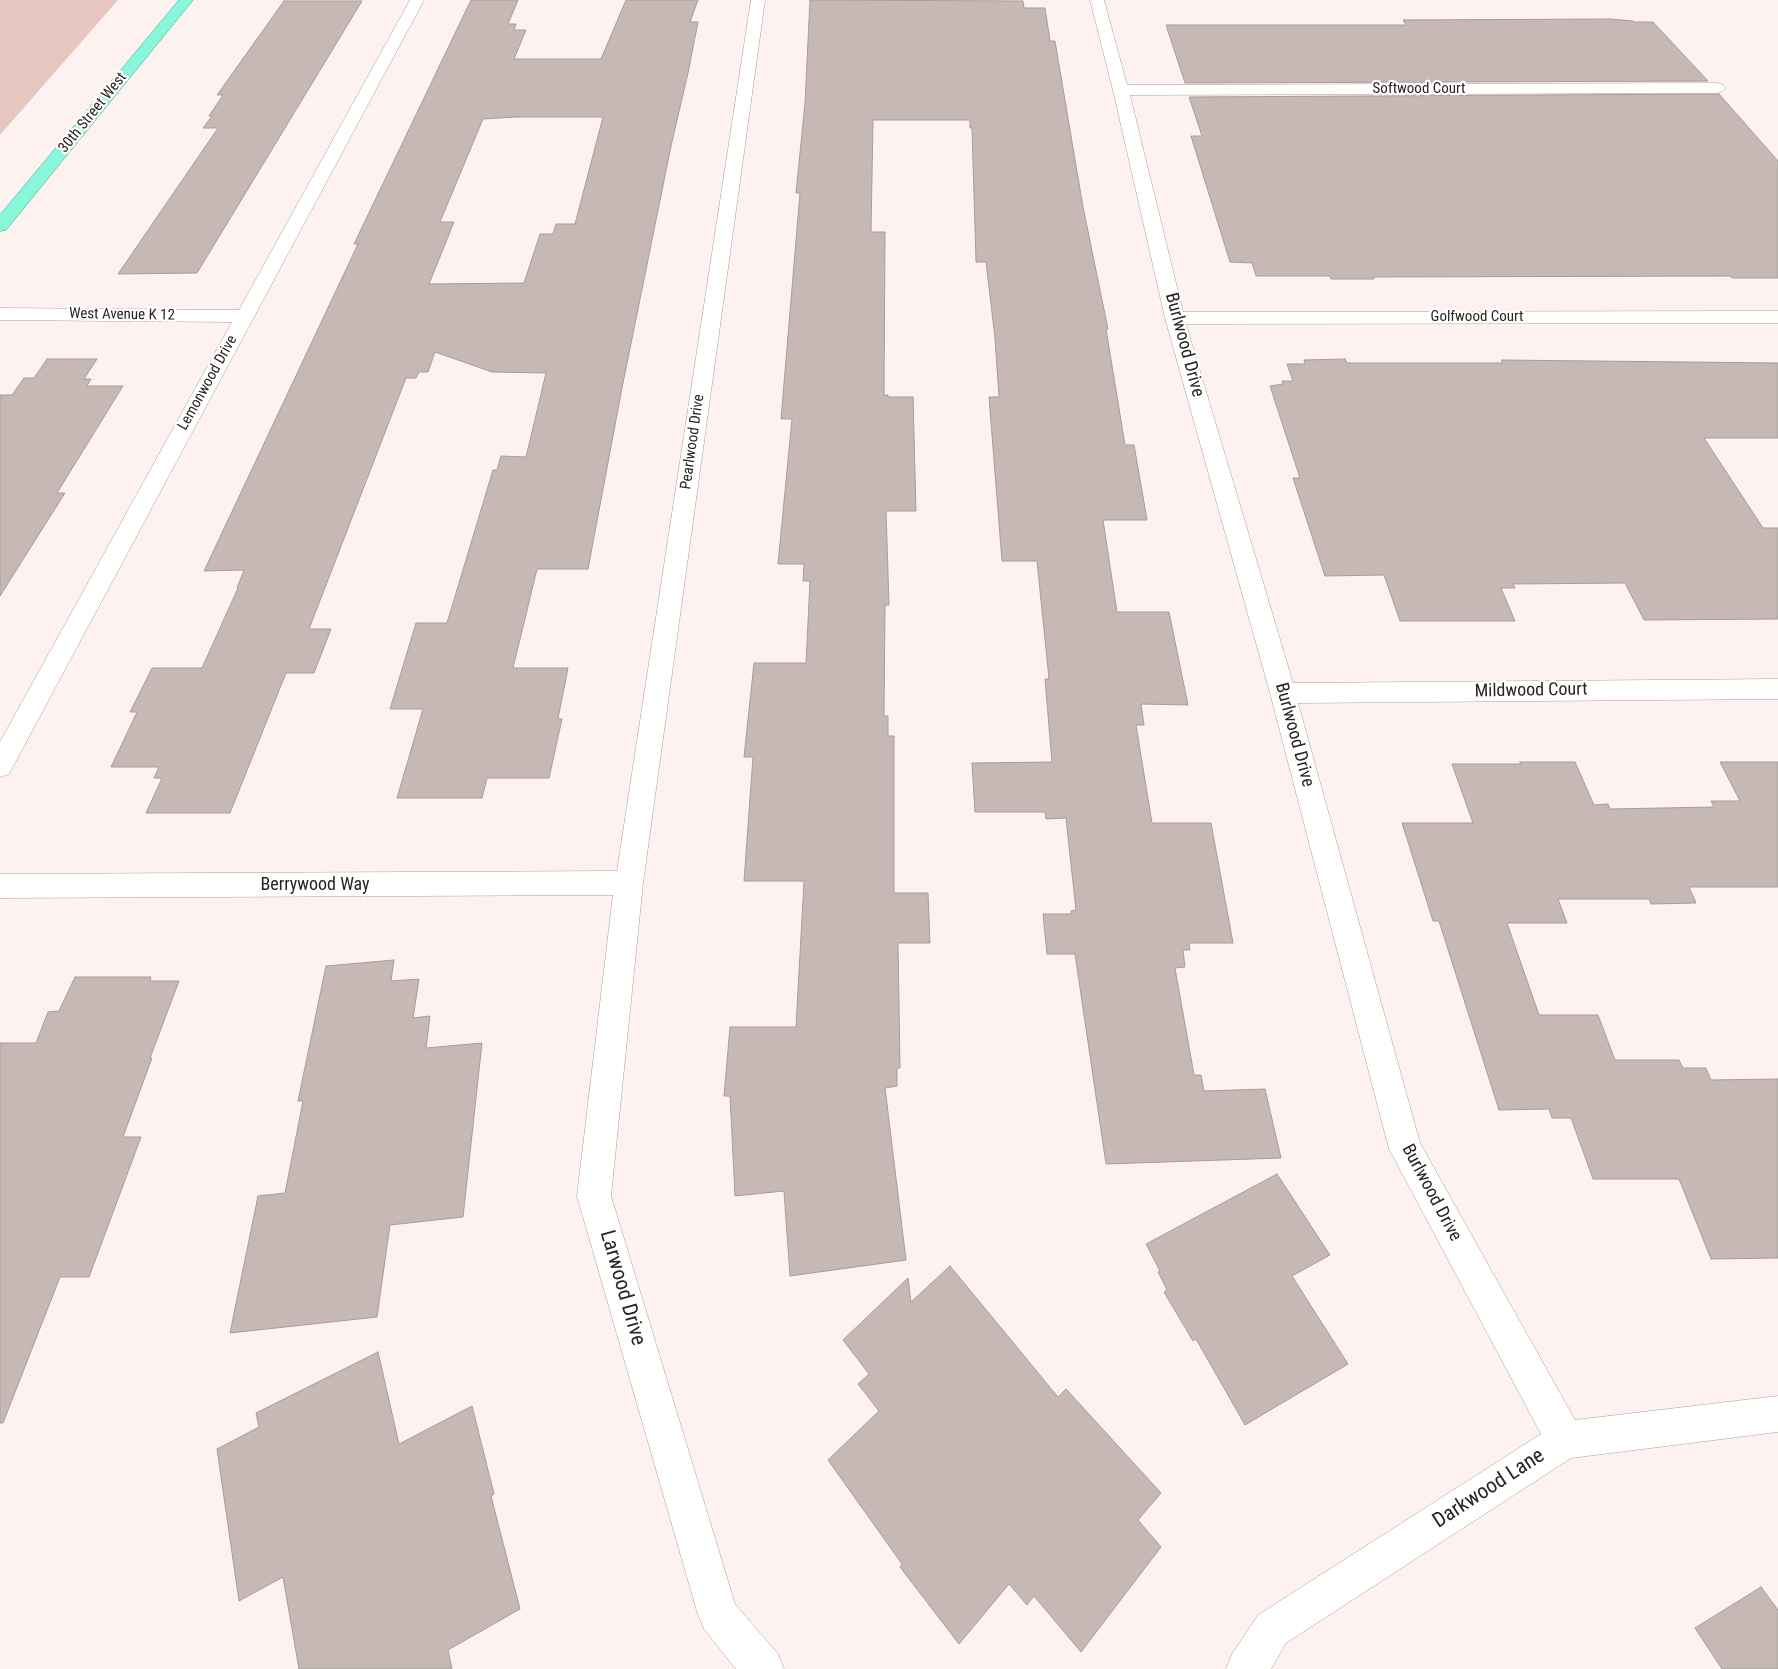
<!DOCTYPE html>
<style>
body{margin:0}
canvas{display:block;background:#fdf2ef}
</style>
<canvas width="1778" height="1669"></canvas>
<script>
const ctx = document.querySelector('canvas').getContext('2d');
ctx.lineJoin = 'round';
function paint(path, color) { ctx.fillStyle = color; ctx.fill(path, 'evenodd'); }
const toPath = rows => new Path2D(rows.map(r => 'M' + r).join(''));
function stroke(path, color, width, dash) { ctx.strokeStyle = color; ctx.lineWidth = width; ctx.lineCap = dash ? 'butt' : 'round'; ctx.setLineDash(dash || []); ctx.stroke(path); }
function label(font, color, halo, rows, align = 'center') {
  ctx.font = font + ' "Roboto Condensed",sans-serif'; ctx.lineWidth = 4.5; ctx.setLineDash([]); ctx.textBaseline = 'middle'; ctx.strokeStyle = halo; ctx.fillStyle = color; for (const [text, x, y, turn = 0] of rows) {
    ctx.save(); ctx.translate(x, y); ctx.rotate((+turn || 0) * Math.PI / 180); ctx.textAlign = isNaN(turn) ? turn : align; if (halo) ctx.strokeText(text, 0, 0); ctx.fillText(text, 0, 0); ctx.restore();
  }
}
const green = toPath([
 [0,0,118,0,0,135]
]);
const building = toPath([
 [471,0,518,0,508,24,516,24,514,30,526,30,514,59,601,59,626,0,698,0,690,22,698,22,688,73,671,146,622,388,588,569,537,569,513,668,568,668,558,719,562,719,549,778,487,778,482,798,397,798,423,709,390,709,416,623,447,623,493,470,497,470,501,456,526,457,546,373,492,372,435,352,428,372,419,372,416,378,406,378,309,629,331,629,314,673,286,673,230,813,146,813,162,778,154,778,159,767,111,767,137,712,130,712,152,668,202,668,238,588,237,588,244,570,204,571,358,244,354,244,471,0],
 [516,117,603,117,575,224,556,224,553,234,540,234,524,283,429,284,454,222,440,222,483,119,516,117],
 [810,0,1023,1,1024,8,1045,8,1050,41,1055,41,1083,207,1108,329,1106,329,1125,445,1134,445,1147,520,1103,520,1117,612,1169,612,1188,705,1141,704,1144,725,1136,725,1152,823,1211,823,1233,943,1189,943,1190,950,1183,950,1185,967,1175,968,1194,1075,1201,1075,1204,1091,1265,1089,1281,1158,1106,1164,1075,954,1047,954,1043,914,1071,914,1071,911,1076,910,1066,818,1046,819,1045,812,975,812,972,763,1052,762,1045,679,1049,679,1037,561,1002,561,989,397,999,397,995,338,986,262,976,262,972,128,970,128,970,120,873,120,871,232,885,232,884,395,888,395,888,397,913,397,916,511,886,511,889,605,885,605,884,716,888,716,888,736,894,736,894,893,928,893,930,943,898,943,900,1068,897,1068,897,1086,885,1088,906,1260,790,1276,784,1191,735,1196,730,1096,724,1096,730,1027,796,1027,804,881,744,881,753,757,744,757,754,663,806,663,810,581,803,581,804,564,778,564,792,419,781,419,800,193,796,193,805,103,810,0],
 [284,1,362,1,197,273,118,274,218,128,203,128,212,116,209,116,223,95,217,95,284,1],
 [1610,19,1633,21,1634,22,1653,22,1708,81,1185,83,1166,25,1406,25,1403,20,1610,19],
 [1719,94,1778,161,1778,278,1732,278,1730,276,1373,277,1374,279,1331,279,1330,276,1256,276,1252,263,1230,262,1191,136,1202,136,1189,97,1719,94],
 [47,359,97,359,84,379,91,379,87,386,123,386,57,493,65,493,0,596,0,395,12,395,24,378,34,378,47,359],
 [1345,359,1347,363,1503,363,1501,360,1778,363,1778,438,1704,438,1763,528,1778,528,1778,619,1644,620,1625,583,1513,584,1515,588,1501,588,1515,621,1400,621,1384,575,1325,576,1293,478,1300,478,1270,386,1283,384,1282,381,1293,381,1287,364,1305,364,1304,360,1345,359],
 [1520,762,1575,762,1594,805,1608,804,1610,809,1714,807,1711,801,1740,801,1720,762,1778,762,1778,887,1689,887,1696,903,1651,904,1649,899,1558,899,1567,923,1507,923,1539,1015,1598,1015,1615,1060,1679,1060,1683,1068,1706,1068,1711,1080,1778,1079,1778,1258,1711,1259,1679,1179,1593,1179,1571,1118,1552,1118,1549,1109,1499,1110,1439,921,1433,921,1402,823,1473,823,1452,764,1521,764,1520,762],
 [394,960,391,981,419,979,413,1018,430,1016,426,1048,482,1043,463,1217,390,1225,377,1317,230,1333,258,1196,285,1193,303,1101,298,1101,326,966,394,960],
 [75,977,151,977,150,981,179,981,150,1058,152,1058,123,1137,141,1137,89,1277,60,1277,3,1423,0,1423,0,1043,36,1043,48,1012,59,1011,75,977],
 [1277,1174,1330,1255,1292,1276,1348,1364,1245,1425,1196,1339,1193,1341,1164,1292,1167,1290,1158,1272,1160,1271,1146,1244,1277,1174],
 [950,1266,1058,1397,1066,1389,1161,1493,1138,1520,1161,1547,1081,1652,1034,1596,1027,1605,1009,1584,959,1644,900,1567,902,1564,828,1460,879,1411,858,1384,869,1374,843,1340,908,1278,911,1302,950,1266],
 [378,1352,399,1444,472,1406,494,1494,491,1496,520,1609,448,1650,452,1669,299,1669,283,1577,239,1601,217,1449,259,1427,256,1413,378,1352],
 [1761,1587,1778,1610,1778,1669,1722,1669,1695,1628,1761,1587]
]);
const street = toPath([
 [410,0,424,0,9,774,0,777,0,742,232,322,0,320,0,308,239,310,410,0],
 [751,0,765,0,643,883,611,1196,735,1604,778,1654,784,1669,736,1669,704,1629,698,1615,577,1196,613,895,0,898,0,874,617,871,751,0],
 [1090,0,1104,0,1127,85,1718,83,1723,85,1726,88,1723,91,1718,93,1130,95,1183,312,1778,311,1778,323,1186,324,1293,683,1778,679,1778,699,1298,703,1420,1143,1575,1420,1778,1396,1778,1432,1571,1458,1286,1643,1271,1669,1226,1669,1232,1654,1258,1615,1541,1434,1389,1149,1270,693,1165,318,1113,90,1090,0]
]);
const primary = toPath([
 [179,0,193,0,6,230,0,231,0,215,179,0]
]);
const farStreetnames = [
 ["Softwood Court",1419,89],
 ["30th Street West",93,113,-51],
 ["West Avenue K 12",122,315,1],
 ["Golfwood Court",1477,317],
 ["Lemonwood Drive",208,383,-61],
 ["Pearlwood Drive",693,442,-82]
];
const streetNames = [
 ["Burlwood Drive",1184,345,75],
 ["Mildwood Court",1531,691,-1],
 ["Burlwood Drive",1294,735,75],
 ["Berrywood Way",315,885],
 ["Burlwood Drive",1431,1193,62]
];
const nearStreetnames = [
 ["Larwood Drive",622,1288,74],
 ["Darkwood Lane",1489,1489,-33]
];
paint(green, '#e6c7bf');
paint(building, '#c6b9b5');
stroke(building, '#a99c98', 1);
stroke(street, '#aa9d9a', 1);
stroke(primary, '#32a989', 1);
paint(street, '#fff');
paint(primary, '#87f6d9');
label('15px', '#292423', '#fff', farStreetnames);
label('18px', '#292423', '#fff', streetNames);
label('21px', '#292423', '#fff', nearStreetnames);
</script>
